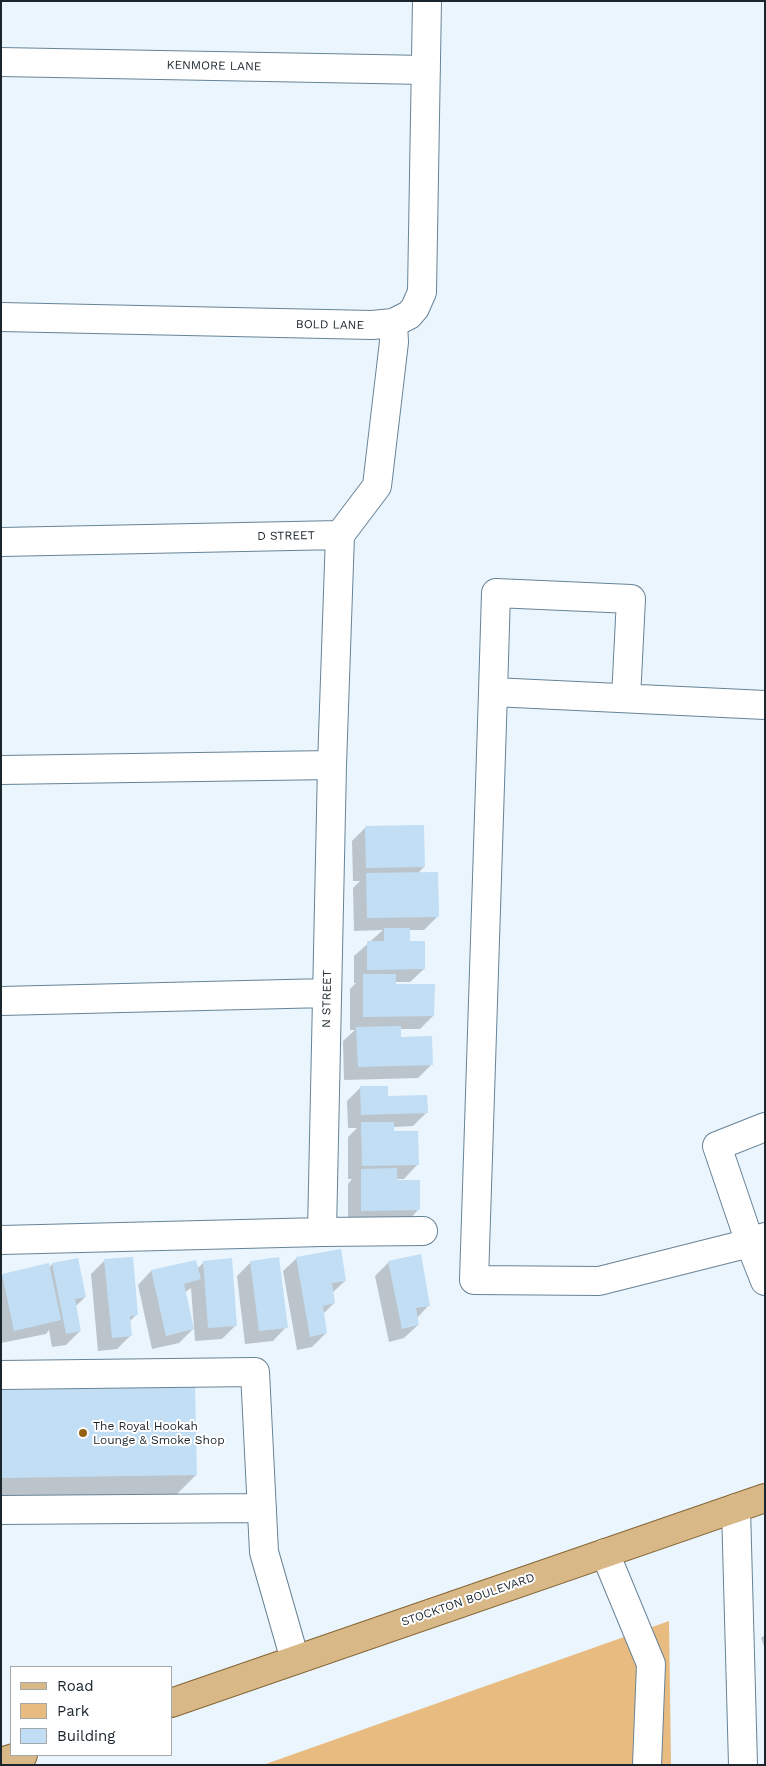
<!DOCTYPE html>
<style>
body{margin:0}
#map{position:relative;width:766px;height:1766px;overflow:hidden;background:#eaf5fe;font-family:"Work Sans",sans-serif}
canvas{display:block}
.frame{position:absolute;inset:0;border:2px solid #1a252c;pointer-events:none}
.legend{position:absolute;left:10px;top:1666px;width:162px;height:90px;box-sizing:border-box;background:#fff;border:1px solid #a3a8ab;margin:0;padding:6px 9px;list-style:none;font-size:15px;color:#1a252c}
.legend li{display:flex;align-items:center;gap:10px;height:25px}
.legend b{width:25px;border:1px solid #a3a8ab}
</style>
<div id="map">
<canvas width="766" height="1766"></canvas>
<div class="frame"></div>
<ul class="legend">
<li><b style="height:6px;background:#d9b888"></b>Road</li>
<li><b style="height:14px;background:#e8bb81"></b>Park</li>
<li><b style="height:14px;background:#c1def4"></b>Building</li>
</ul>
</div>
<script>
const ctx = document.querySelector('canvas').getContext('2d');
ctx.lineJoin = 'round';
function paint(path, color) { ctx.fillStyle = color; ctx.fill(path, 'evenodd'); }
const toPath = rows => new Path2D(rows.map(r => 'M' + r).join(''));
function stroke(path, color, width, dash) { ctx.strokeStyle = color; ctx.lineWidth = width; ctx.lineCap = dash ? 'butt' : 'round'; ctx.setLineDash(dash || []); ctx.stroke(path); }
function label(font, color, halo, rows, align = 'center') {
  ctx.font = font + ' "Work Sans",sans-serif'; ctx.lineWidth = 4; ctx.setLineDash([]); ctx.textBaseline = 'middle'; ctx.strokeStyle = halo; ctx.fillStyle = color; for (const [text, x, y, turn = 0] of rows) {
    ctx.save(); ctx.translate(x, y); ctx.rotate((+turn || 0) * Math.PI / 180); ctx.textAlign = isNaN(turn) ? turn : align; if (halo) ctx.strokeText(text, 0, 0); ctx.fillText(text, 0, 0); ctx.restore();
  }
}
const green = toPath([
 [669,1621,671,1765,263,1765]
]);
const shadow = toPath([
 [366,827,424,867,417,874,438,916,424,930,409,930,409,942,424,969,410,982,395,982,395,985,433,1016,420,1029,400,1029,400,1038,431,1065,418,1078,344,1080,343,1041,355,1030,350,1030,350,989,356,983,354,983,354,956,383,930,354,931,353,888,360,881,353,881,352,841],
 [360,1088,426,1113,413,1126,393,1127,393,1132,417,1165,404,1179,396,1179,396,1182,419,1209,406,1223,348,1224,348,1184,352,1179,348,1179,348,1137,357,1128,348,1128,347,1101],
 [297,1258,345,1281,332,1293,334,1303,323,1314,326,1333,312,1347,297,1350,283,1271],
 [104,1261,137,1314,129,1322,130,1336,117,1349,98,1351,91,1274],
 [195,1261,197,1269,204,1262,236,1325,222,1339,195,1341,191,1288,184,1293,193,1329,179,1343,152,1349,138,1285,151,1271],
 [251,1262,286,1327,273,1341,245,1344,237,1276],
 [389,1262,429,1305,417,1318,418,1325,404,1338,389,1342,375,1276],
 [52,1264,85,1297,75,1307,80,1331,66,1345,52,1347,49,1330,46,1334,1,1343,1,1276,49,1268],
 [1,1391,196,1475,171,1500,1,1502],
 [765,1635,765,1649,761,1638]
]);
const building = toPath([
 [424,825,425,867,366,868,365,826],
 [438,872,439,917,367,918,366,873],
 [384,928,410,928,410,941,425,941,425,969,367,970,367,941,384,941],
 [363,974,396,974,396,984,435,984,434,1016,363,1017],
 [401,1026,401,1037,432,1036,433,1065,358,1067,356,1027],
 [360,1086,388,1086,388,1096,427,1095,428,1113,361,1115],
 [361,1122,394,1122,394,1131,418,1131,419,1165,362,1166],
 [397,1168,397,1180,420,1180,420,1210,361,1211,361,1169],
 [341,1249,346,1281,332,1283,335,1303,323,1306,327,1333,310,1337,296,1257],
 [421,1254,430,1306,416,1308,419,1325,402,1329,388,1261],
 [133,1257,138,1315,130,1316,132,1336,112,1338,104,1259],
 [279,1257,288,1328,259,1331,250,1261],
 [78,1258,86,1297,75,1299,81,1331,66,1334,52,1263],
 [232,1258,237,1326,208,1328,203,1261],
 [196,1260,201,1279,184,1284,194,1329,166,1336,151,1270],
 [49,1263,61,1320,14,1331,2,1274],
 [195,1387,197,1475,1,1478,1,1390]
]);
const minor = toPath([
 [1,62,426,70],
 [1,317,372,325,393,323,409,315,415,308,422,292,427,1],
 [340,535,377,486,394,342,393,323],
 [1,542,340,535,332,765,322,1232],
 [493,692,496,593,631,599,626,698],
 [765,705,493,692,474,1280,599,1281,750,1243,765,1281],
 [1,770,332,765],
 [1,1001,327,993],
 [765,1127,717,1146,750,1243,765,1237],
 [1,1240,322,1232,423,1231],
 [1,1375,255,1372,264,1552,295,1660],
 [736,1508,743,1765],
 [1,1510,262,1508],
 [605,1553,651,1664,647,1765]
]);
const major = toPath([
 [171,1703,765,1498],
 [1,1762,23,1755]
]);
const markers = [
 [83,1433,5,"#926211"]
];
const streetNames = [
 ["KENMORE LANE",214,66,1],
 ["BOLD LANE",330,325,1],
 ["D STREET",286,536,-1],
 ["N STREET",327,999,-89],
 ["STOCKTON BOULEVARD",468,1600,-19]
];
const poiNames = [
 ["The Royal Hookah",93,1426],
 ["Lounge & Smoke Shop",93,1440]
];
paint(green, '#e8bb81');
paint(shadow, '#0003');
paint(building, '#c1def4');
stroke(minor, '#688396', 30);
stroke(major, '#856534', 30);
stroke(minor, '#fff', 28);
stroke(major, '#d9b888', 28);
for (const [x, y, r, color] of markers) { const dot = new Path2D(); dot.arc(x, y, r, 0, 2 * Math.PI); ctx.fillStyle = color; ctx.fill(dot); stroke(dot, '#fff', 2); }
label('12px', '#1a252c', '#fff', streetNames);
label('12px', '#1a252c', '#fff', poiNames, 'left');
</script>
